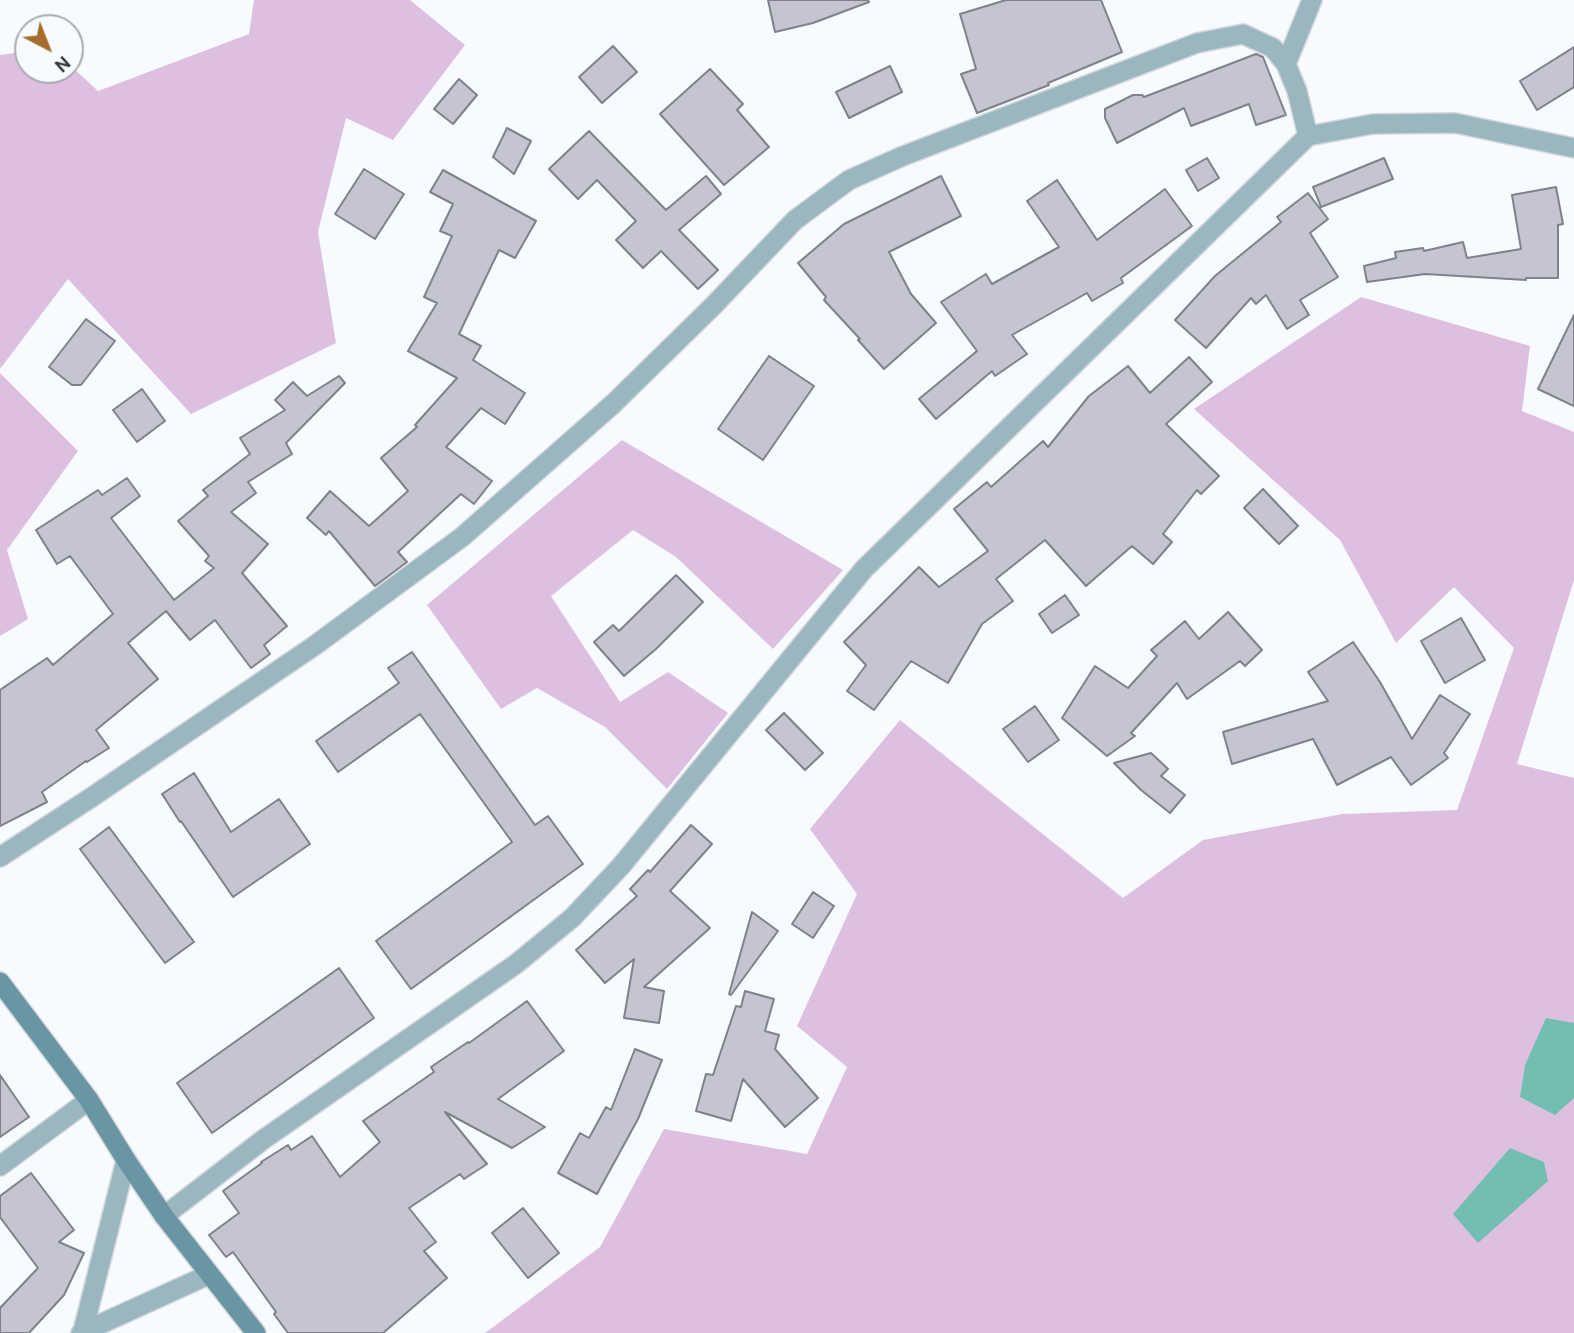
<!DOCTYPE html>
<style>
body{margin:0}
#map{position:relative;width:1574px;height:1333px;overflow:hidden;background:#f7fbff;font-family:Overpass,sans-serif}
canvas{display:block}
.north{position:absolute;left:14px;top:14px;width:70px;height:70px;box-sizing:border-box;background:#f7fbff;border:2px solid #a8acb0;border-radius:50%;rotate:138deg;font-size:19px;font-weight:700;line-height:28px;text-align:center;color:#323539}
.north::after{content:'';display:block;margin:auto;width:24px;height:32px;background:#a66e2b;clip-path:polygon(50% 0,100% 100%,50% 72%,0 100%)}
</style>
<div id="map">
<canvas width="1574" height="1333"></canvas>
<div class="north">N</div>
</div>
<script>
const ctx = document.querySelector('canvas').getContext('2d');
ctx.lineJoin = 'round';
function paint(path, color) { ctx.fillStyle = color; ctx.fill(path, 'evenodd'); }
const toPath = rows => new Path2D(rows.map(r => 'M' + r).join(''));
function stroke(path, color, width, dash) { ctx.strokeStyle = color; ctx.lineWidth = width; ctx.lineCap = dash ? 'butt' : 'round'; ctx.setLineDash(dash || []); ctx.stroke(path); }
const green = toPath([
 [254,0,410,0,465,45,393,140,346,118,318,232,336,343,191,414,68,279,0,369,0,55,28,51,28,70,70,70,70,65,98,91,249,34],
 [1361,297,1530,346,1522,411,1574,432,1574,580,1517,764,1574,778,1574,1333,485,1333,600,1247,664,1129,807,1154,847,1067,797,1026,857,894,810,829,900,720,1123,898,1203,840,1342,814,1457,810,1514,648,1454,587,1396,643,1340,540,1194,409],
 [0,373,78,451,7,550,28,619,0,636],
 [622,440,843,570,773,649,676,557,633,530,551,596,620,702,668,672,728,713,667,789,605,727,537,688,501,709,427,605]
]);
const water = toPath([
 [1546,1018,1574,1023,1574,1098,1555,1115,1520,1097,1525,1065],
 [1510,1148,1544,1162,1548,1181,1478,1243,1453,1214]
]);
const building = toPath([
 [768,0,868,0,869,2,813,23,775,32,768,0],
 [1006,0,1101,0,1122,52,1048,83,1049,85,977,113,961,74,976,69,960,14,1006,0],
 [613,46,637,72,602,103,579,77,613,46],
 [1574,47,1574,87,1537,110,1520,81,1574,47],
 [1256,54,1263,57,1286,115,1256,125,1249,104,1191,126,1184,108,1117,143,1105,118,1105,109,1133,95,1142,95,1144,97,1256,54],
 [890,66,902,92,849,118,836,92,890,66],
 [710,69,743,104,737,110,769,147,724,185,660,114,710,69],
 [459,79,477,95,453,124,434,109,459,79],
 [507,128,531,141,514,174,493,157,507,128],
 [589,131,666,210,706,176,721,194,679,230,718,270,698,289,661,251,643,268,616,240,636,221,597,180,578,199,549,169,589,131],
 [1207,158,1219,178,1198,191,1186,170,1207,158],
 [1384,158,1393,179,1321,207,1313,187,1384,158],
 [364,169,404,194,375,239,335,214,364,169],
 [443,170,536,221,515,258,499,250,459,334,481,346,473,360,525,393,505,424,481,408,446,447,492,481,474,504,461,494,398,552,407,562,375,586,329,531,326,535,307,518,330,491,369,526,408,491,381,458,417,427,415,425,457,378,408,351,437,303,424,297,452,236,440,231,453,204,430,192,443,170],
 [941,176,961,216,889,252,911,294,936,323,884,369,858,340,860,339,824,300,826,297,798,263,844,224,941,176],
 [1057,180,1097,240,1165,189,1192,226,1121,278,1123,283,1092,301,1087,293,1012,335,1027,354,995,376,992,371,936,419,919,399,977,351,941,302,986,274,992,284,1059,247,1027,201,1057,180],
 [1556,187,1563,224,1558,225,1558,278,1526,278,1526,280,1425,274,1367,282,1364,266,1396,258,1395,252,1423,248,1424,251,1463,242,1467,258,1521,249,1512,195,1556,187],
 [1308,193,1328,219,1310,233,1338,277,1300,300,1309,315,1287,329,1266,295,1256,304,1251,298,1206,348,1175,320,1215,276,1281,222,1277,217,1308,193],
 [1574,315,1574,406,1538,389,1574,315],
 [86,319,115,341,81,385,72,385,49,367,86,319],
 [769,356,814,386,763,460,718,429,769,356],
 [1189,357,1212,382,1166,424,1219,476,1201,494,1197,490,1163,534,1172,542,1153,564,1132,546,1086,586,1045,540,996,579,1013,601,982,624,948,683,911,661,874,710,847,691,866,665,844,642,919,567,939,587,988,551,954,509,987,482,991,487,1043,441,1048,447,1089,396,1128,366,1150,393,1189,357],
 [339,376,345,383,286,443,292,454,248,482,256,493,231,512,268,544,242,573,287,626,264,645,270,654,251,668,215,620,190,640,166,611,128,643,158,679,96,730,109,748,87,762,86,761,42,792,47,802,0,826,0,690,47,658,53,665,113,614,70,556,57,564,36,530,98,490,102,495,127,478,140,496,111,518,174,600,214,568,205,561,209,556,178,521,208,496,203,490,250,454,240,438,285,410,275,400,293,382,307,396,339,376],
 [142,389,165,421,137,442,113,410,142,389],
 [1263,489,1298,526,1279,544,1244,508,1263,489],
 [676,575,703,602,656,649,624,676,594,642,613,625,619,631,676,575],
 [1065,595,1079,615,1052,633,1039,614,1065,595],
 [1228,612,1262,650,1245,666,1240,661,1187,699,1177,683,1131,733,1135,736,1107,756,1062,718,1095,666,1128,688,1157,656,1151,650,1185,621,1199,639,1228,612],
 [1461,618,1485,660,1445,683,1421,641,1461,618],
 [1353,642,1380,682,1412,739,1440,695,1470,714,1444,753,1448,758,1411,785,1391,757,1337,785,1313,739,1232,764,1223,732,1328,701,1308,672,1353,642],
 [412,652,535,825,548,816,583,864,411,989,376,941,512,842,420,714,338,772,316,741,399,683,388,668,412,652],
 [1035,706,1059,740,1028,762,1003,729,1035,706],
 [784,713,823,753,805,770,766,730,784,713],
 [1151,753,1168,769,1161,776,1185,795,1170,813,1141,790,1114,763,1151,753],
 [194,773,231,832,279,799,310,844,233,897,181,821,180,822,162,794,194,773],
 [691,825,712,844,670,891,710,928,644,987,664,991,659,1023,624,1018,634,959,605,983,576,950,637,896,630,889,648,870,650,872,691,825],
 [109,827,194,942,165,963,80,849,109,827],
 [813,892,834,906,813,938,792,924,813,892],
 [752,912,778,931,731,995,729,994,752,912],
 [339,968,374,1018,212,1133,177,1083,339,968],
 [745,991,774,999,765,1031,779,1035,775,1049,818,1098,785,1127,743,1079,731,1121,696,1111,706,1074,713,1075,736,1006,741,1007,745,991],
 [527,1001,564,1051,498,1099,545,1127,512,1148,445,1112,487,1164,464,1179,460,1174,409,1208,436,1242,424,1251,447,1278,383,1333,288,1333,274,1314,276,1312,233,1252,226,1257,209,1235,239,1213,223,1191,262,1163,261,1162,288,1145,291,1150,312,1136,340,1177,380,1142,363,1121,434,1072,431,1067,468,1042,469,1043,527,1001],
 [635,1049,662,1060,638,1119,597,1194,558,1173,580,1133,589,1138,606,1107,611,1110,635,1049],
 [0,1075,29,1117,0,1137,0,1075],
 [31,1173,74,1230,59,1242,84,1253,64,1295,29,1333,0,1333,0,1308,38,1268,0,1217,0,1196,31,1173],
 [523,1208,559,1253,528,1278,492,1233,523,1208]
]);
const minor = toPath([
 [1286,64,1312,0],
 [0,857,92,797,314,646,462,537,613,404,714,305,795,220,849,180,903,156,1197,43,1243,34,1273,48,1286,64,1297,91,1308,136],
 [0,1166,89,1100],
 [164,1216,264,1139,516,964,572,918,621,866,864,569,1308,136,1373,124,1455,123,1574,148],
 [83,1331,126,1160],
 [81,1333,208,1275]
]);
const secondary = toPath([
 [0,982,89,1100,126,1160,164,1216,256,1333]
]);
paint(green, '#ddc0e0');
paint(water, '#73beb3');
paint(building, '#c5c5d1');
stroke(building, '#81818c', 2);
stroke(minor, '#d4d7db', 22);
stroke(secondary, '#d4d7db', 22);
stroke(minor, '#9ab7c0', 19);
stroke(secondary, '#6996a3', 19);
</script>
